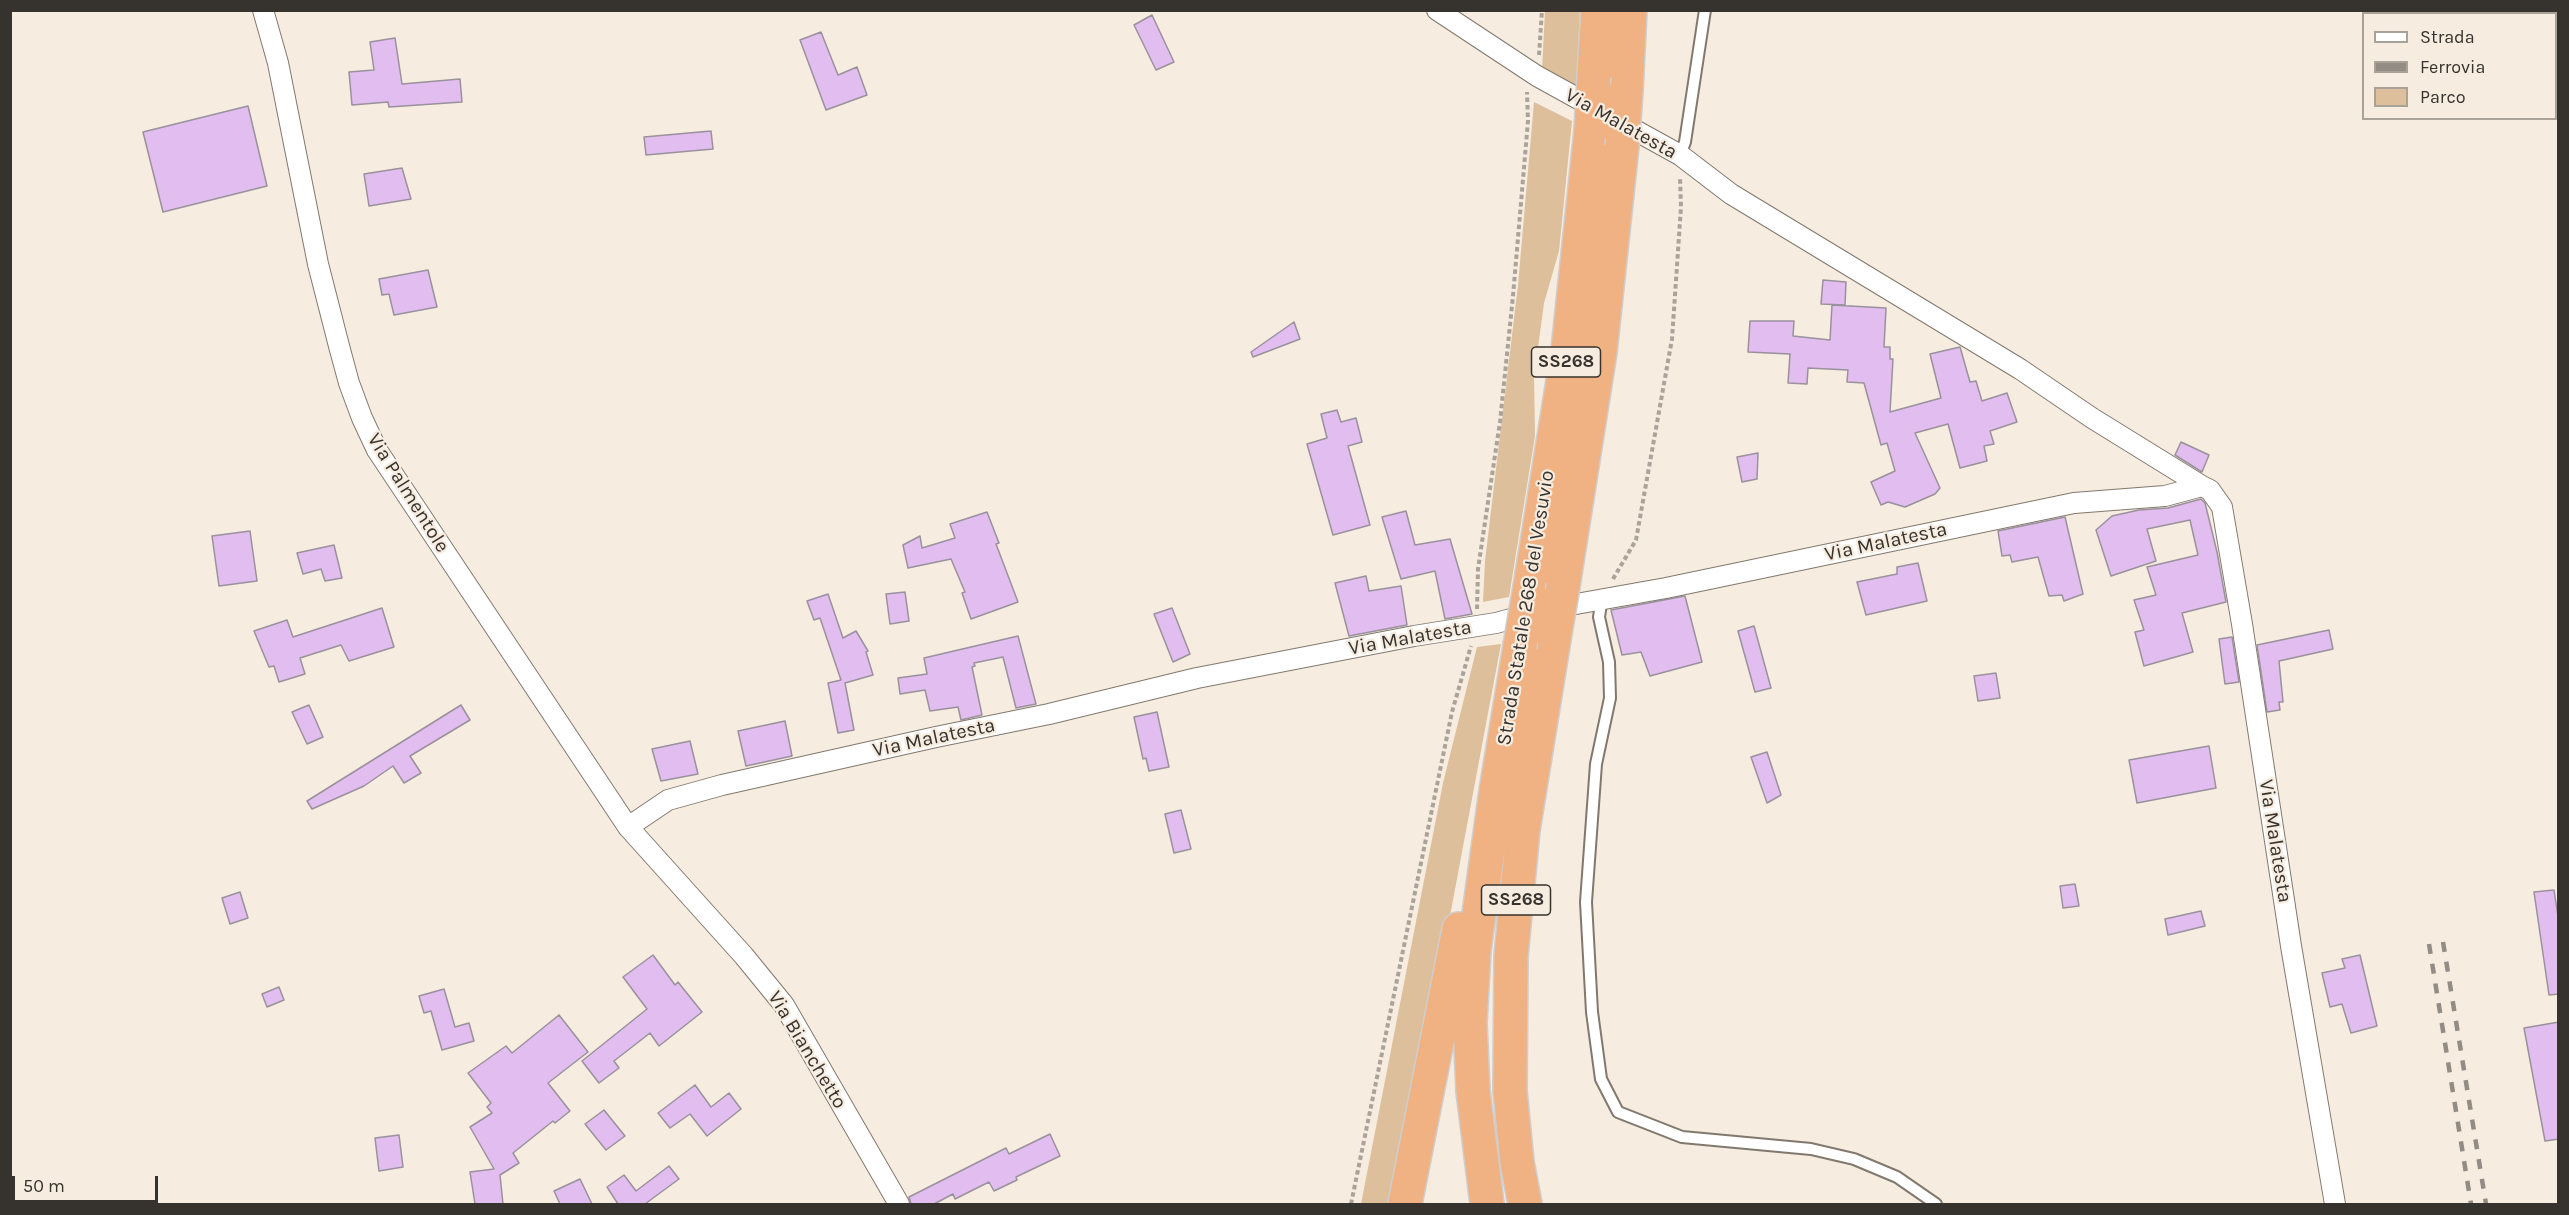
<!DOCTYPE html>
<style>
body{margin:0}
#map{position:relative;width:2569px;height:1215px;overflow:hidden;background:#f6ece0;font-family:Karla,sans-serif}
canvas{display:block}
.frame{position:absolute;inset:0;border:12px solid #36322d;pointer-events:none}
.legend{position:absolute;left:2362px;top:12px;width:195px;height:108px;box-sizing:border-box;background:#f6ece0;border:2px solid #a9a298;margin:0;padding:8px 10px;list-style:none;font-size:18px;color:#36322d}
.legend li{display:flex;align-items:center;gap:12px;height:30px}
.legend b{width:30px;border:2px solid #a9a298}
.scale{position:absolute;left:12px;top:1176px;width:146px;height:27px;box-sizing:border-box;border:3px solid #36322d;border-top:0;padding-left:8px;font-size:18px;line-height:21px;white-space:nowrap;color:#36322d;-webkit-text-stroke:4px #f6ece0;paint-order:stroke}
</style>
<div id="map">
<canvas width="2569" height="1215"></canvas>
<div class="frame"></div>
<ul class="legend">
<li><b style="height:8px;background:#fff"></b>Strada</li>
<li><b style="height:8px;background:#938c84"></b>Ferrovia</li>
<li><b style="height:16px;background:#ddbf9b"></b>Parco</li>
</ul>
<div class="scale">50 m</div>
</div>
<script>
const ctx = document.querySelector('canvas').getContext('2d');
ctx.lineJoin = 'round';
function paint(path, color) { ctx.fillStyle = color; ctx.fill(path, 'evenodd'); }
const toPath = rows => new Path2D(rows.map(r => 'M' + r).join(''));
function stroke(path, color, width, dash) { ctx.strokeStyle = color; ctx.lineWidth = width; ctx.lineCap = dash ? 'butt' : 'round'; ctx.setLineDash(dash || []); ctx.stroke(path); }
function label(font, color, halo, rows, align = 'center') {
  ctx.font = font + ' Karla,sans-serif'; ctx.lineWidth = 4.5; ctx.setLineDash([]); ctx.textBaseline = 'middle'; ctx.strokeStyle = halo; ctx.fillStyle = color; for (const [text, x, y, turn = 0] of rows) {
    ctx.save(); ctx.translate(x, y); ctx.rotate((+turn || 0) * Math.PI / 180); ctx.textAlign = isNaN(turn) ? turn : align; if (halo) ctx.strokeText(text, 0, 0); ctx.fillText(text, 0, 0); ctx.restore();
  }
}
const green = toPath([
 [1545,11,1580,11,1576,90,1542,70],
 [1534,102,1572,121,1559,251,1544,303,1534,377,1535,436,1509,597,1483,602,1485,561,1518,285],
 [1501,644,1396,1204,1361,1204,1443,783,1477,647]
]);
const building = toPath([
 [1152,15,1174,62,1156,70,1134,25,1152,15],
 [821,32,838,75,857,67,867,95,826,110,800,40,821,32],
 [395,38,402,84,460,79,462,102,389,107,388,102,352,105,349,72,374,70,370,42,395,38],
 [248,106,267,186,163,212,143,132,248,106],
 [711,131,713,149,646,155,644,137,711,131],
 [402,168,411,199,369,206,364,174,402,168],
 [428,270,437,307,394,315,389,294,382,295,379,279,428,270],
 [1823,280,1846,282,1845,305,1821,304,1823,280],
 [1832,305,1886,308,1884,347,1890,347,1890,359,1893,359,1890,412,1941,398,1930,354,1960,347,1970,382,1976,381,1982,401,2007,393,2017,422,1990,431,1994,444,1984,446,1987,461,1960,468,1948,424,1915,433,1940,488,1935,494,1905,507,1888,502,1881,505,1871,482,1895,471,1887,443,1881,445,1864,383,1847,382,1848,370,1808,368,1807,384,1788,383,1790,354,1748,352,1750,321,1794,321,1793,336,1830,340,1832,305],
 [1294,322,1300,339,1253,357,1251,352,1294,322],
 [1337,410,1341,422,1356,418,1362,442,1348,446,1370,525,1333,535,1307,444,1327,438,1321,414,1337,410],
 [2181,442,2209,455,2202,472,2175,455,2181,442],
 [1758,453,1757,479,1742,482,1737,457,1758,453],
 [2201,499,2205,503,2217,552,2226,602,2182,613,2193,652,2144,666,2135,632,2144,630,2134,600,2156,595,2147,567,2198,555,2190,520,2147,529,2156,561,2111,576,2096,530,2112,516,2139,510,2168,508,2201,499],
 [1406,511,1415,545,1450,539,1472,614,1445,619,1435,571,1401,579,1382,517,1406,511],
 [987,512,999,543,996,544,1018,602,971,619,962,593,965,592,951,559,908,568,903,545,920,536,922,548,955,538,950,524,987,512],
 [2065,517,2083,594,2064,601,2062,595,2049,596,2038,557,2012,562,2010,555,2002,556,1998,531,2065,517],
 [250,531,257,581,219,586,212,536,250,531],
 [334,545,342,578,325,581,321,569,303,574,297,553,334,545],
 [1918,563,1927,601,1866,615,1857,582,1897,574,1897,567,1918,563],
 [1366,576,1369,591,1401,586,1407,625,1349,636,1335,583,1366,576],
 [905,592,909,621,890,624,886,594,905,592],
 [828,594,843,638,856,631,868,651,866,652,873,675,845,683,854,730,838,733,828,683,841,680,820,618,814,620,807,601,828,594],
 [1685,596,1702,662,1650,676,1641,652,1622,655,1611,610,1685,596],
 [382,608,394,647,349,661,341,645,300,658,305,674,279,682,274,666,269,667,254,631,287,620,293,637,382,608],
 [1172,608,1190,654,1173,662,1154,614,1172,608],
 [1754,626,1771,688,1755,692,1738,631,1754,626],
 [2329,630,2333,649,2279,661,2283,702,2279,702,2280,710,2267,712,2257,645,2329,630],
 [1018,636,1036,704,1016,708,1003,657,974,663,975,666,972,667,982,715,961,720,958,707,930,711,925,690,900,694,898,678,927,674,924,658,1018,636],
 [2232,637,2239,682,2225,684,2219,639,2232,637],
 [1996,673,2000,698,1978,701,1974,676,1996,673],
 [309,705,323,737,307,744,292,712,309,705],
 [461,705,470,720,410,756,421,773,404,783,393,766,364,786,312,809,307,801,461,705],
 [1157,712,1169,767,1149,771,1146,758,1143,759,1134,717,1157,712],
 [785,721,792,756,746,766,738,731,785,721],
 [690,741,698,774,661,781,652,749,690,741],
 [2209,746,2216,788,2137,803,2129,760,2209,746],
 [1767,752,1781,795,1767,803,1751,757,1767,752],
 [1181,810,1191,849,1174,853,1165,814,1181,810],
 [2075,884,2079,906,2063,908,2060,886,2075,884],
 [2554,890,2559,923,2559,994,2549,995,2534,892,2554,890],
 [240,892,248,918,230,924,222,898,240,892],
 [2201,911,2205,926,2168,935,2165,919,2201,911],
 [653,955,675,985,678,982,702,1012,659,1046,650,1033,614,1061,619,1068,599,1083,582,1061,647,1009,623,977,653,955],
 [2360,955,2377,1026,2351,1033,2342,1004,2330,1007,2322,973,2345,968,2342,959,2360,955],
 [279,987,284,1000,267,1007,262,994,279,987],
 [444,989,455,1027,469,1023,474,1041,442,1050,431,1011,424,1013,419,996,444,989],
 [559,1015,588,1052,548,1083,570,1111,555,1123,553,1121,513,1153,519,1163,500,1175,503,1204,475,1204,470,1172,494,1169,470,1127,492,1113,487,1107,491,1103,468,1073,506,1046,512,1053,559,1015],
 [2559,1022,2559,1139,2545,1141,2524,1028,2559,1022],
 [695,1085,711,1107,729,1093,741,1109,707,1136,690,1114,670,1128,658,1113,695,1085],
 [604,1110,625,1136,606,1150,585,1124,604,1110],
 [1050,1134,1060,1156,1016,1177,1017,1180,994,1191,989,1182,955,1199,953,1194,934,1204,911,1204,909,1197,1006,1148,1009,1154,1050,1134],
 [399,1135,403,1167,379,1171,375,1138,399,1135],
 [669,1166,679,1179,645,1204,618,1204,607,1187,624,1175,636,1191,669,1166],
 [580,1179,592,1204,560,1204,554,1191,580,1179]
]);
const path = toPath([
 [1539,55,1542,10],
 [1613,579,1636,540,1672,339,1681,207,1680,177],
 [1477,609,1478,569,1500,422,1513,296,1528,121,1527,92],
 [1351,1204,1452,712,1471,646]
]);
const service = toPath([
 [1680,155,1685,142,1705,10],
 [1602,598,1599,617,1609,662,1610,698,1596,764,1586,902,1592,1012,1601,1079,1618,1112,1682,1137,1811,1149,1854,1159,1897,1177,1936,1204]
]);
const minor = toPath([
 [263,10,278,63,318,264,339,346,349,383,362,418,377,450,628,827,744,956,784,1005,899,1204],
 [1437,10,1537,76,1680,155,1731,194,2020,369,2092,418,2202,486],
 [628,827,668,800,722,785,936,737,1049,714,1197,678,1414,636,1496,623,1548,609,1666,588,2074,503,2165,496,2202,486,2210,490,2222,507,2242,624,2291,946,2335,1204]
]);
const trunk = toPath([
 [1594,76,1598,10],
 [1626,91,1630,10],
 [1563,586,1600,352,1622,146],
 [1529,593,1568,350,1591,130],
 [1405,1204,1459,929],
 [1487,1204,1473,1091,1470,1023,1474,950,1496,791,1520,646],
 [1525,1204,1517,1162,1510,1091,1511,956,1523,830,1554,639]
]);
const rail = toPath([
 [2443,942,2486,1204],
 [2429,944,2471,1204]
]);
const trunkBridge = toPath([
 [1591,130,1594,76],
 [1622,146,1626,91],
 [1554,639,1563,586],
 [1520,646,1529,593]
]);
const shields = [
 [1566,362,69],
 [1516,900,69]
];
const shieldNames = [
 ["SS268",1566,362],
 ["SS268",1516,900]
];
const streetNames = [
 ["Via Malatesta",1621,124,29],
 ["Via Palmentole",408,493,58],
 ["Via Malatesta",1886,542,-12],
 ["Strada Statale 268 del Vesuvio",1526,608,-81],
 ["Via Malatesta",1410,638,-10],
 ["Via Malatesta",934,738,-12],
 ["Via Malatesta",2275,841,81],
 ["Via Bianchetto",807,1050,59]
];
paint(green, '#ddbf9b');
paint(building, '#e2bef0');
stroke(building, '#99919c', 1.5);
stroke(service, '#82796e', 14);
stroke(minor, '#82796e', 22);
stroke(trunk, '#cfcecd', 36);
stroke(path, '#aaa39a', 4, [4.5, 3]);
stroke(service, '#fff', 10);
stroke(minor, '#fff', 20);
stroke(trunk, '#f0b282', 33);
stroke(rail, '#938c84', 4.5, [10, 10]);
stroke(trunkBridge, '#cfcecd', 36, []);
stroke(trunkBridge, '#f0b282', 33);
for (const [x, y, w] of shields) { const box = new Path2D(); box.roundRect(x - w / 2, y - 15, w, 30, 4.5); ctx.fillStyle = '#f6ece0'; ctx.fill(box); stroke(box, '#36322d', 1.5); }
label('bold 18px', '#36322d', null, shieldNames);
label('20px', '#36322d', '#f6ece0', streetNames);
</script>
